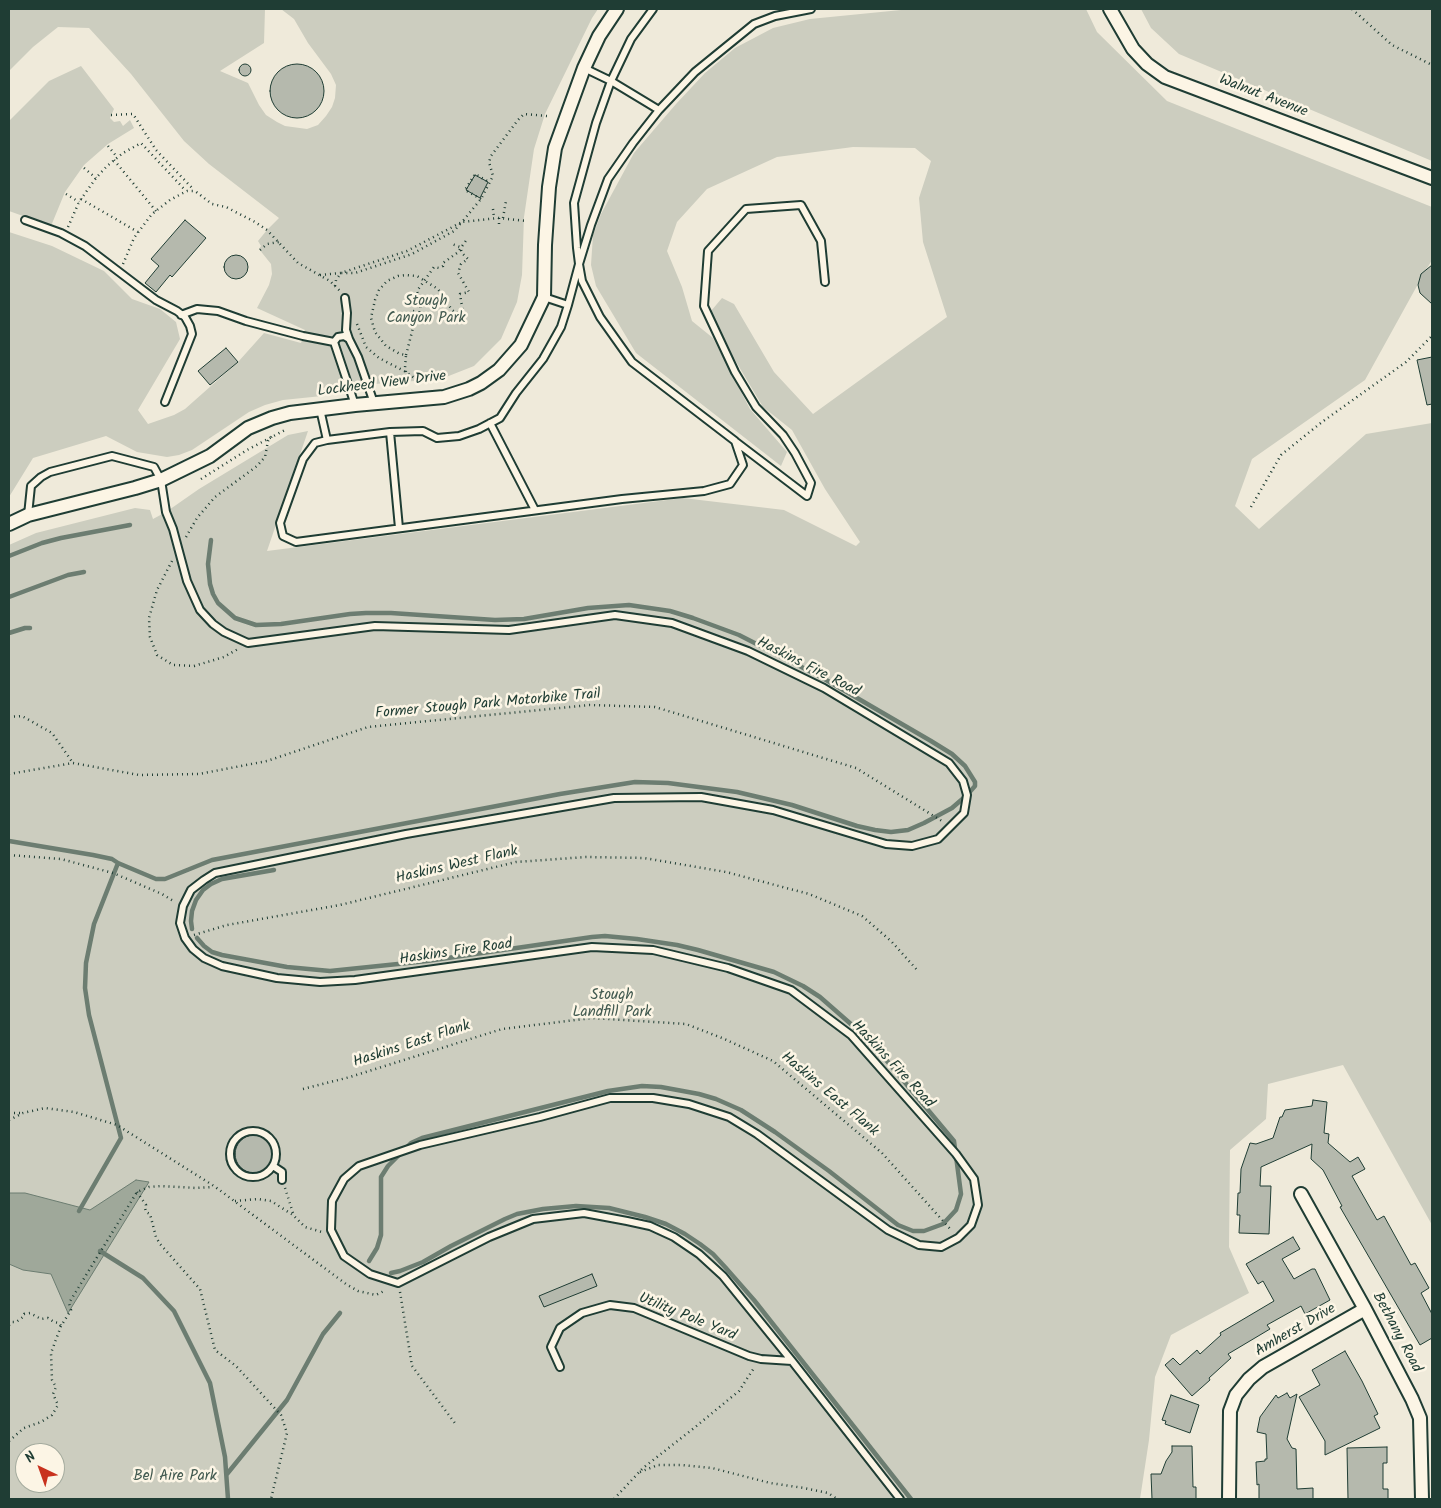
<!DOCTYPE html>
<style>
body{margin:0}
#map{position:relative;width:1441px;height:1508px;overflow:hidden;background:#efeada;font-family:Kalam,sans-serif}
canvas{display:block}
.frame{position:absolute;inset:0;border:10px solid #1f3d34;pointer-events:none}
.north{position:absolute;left:15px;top:1443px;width:50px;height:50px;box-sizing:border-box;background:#fcf5e5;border:1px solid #a4ab9e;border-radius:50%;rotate:318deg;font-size:14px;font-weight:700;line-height:20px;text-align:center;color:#1f3d34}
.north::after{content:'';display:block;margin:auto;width:18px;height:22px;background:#c8321e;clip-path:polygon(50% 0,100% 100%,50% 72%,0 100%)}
</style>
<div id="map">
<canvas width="1441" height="1508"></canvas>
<div class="frame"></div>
<div class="north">N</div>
</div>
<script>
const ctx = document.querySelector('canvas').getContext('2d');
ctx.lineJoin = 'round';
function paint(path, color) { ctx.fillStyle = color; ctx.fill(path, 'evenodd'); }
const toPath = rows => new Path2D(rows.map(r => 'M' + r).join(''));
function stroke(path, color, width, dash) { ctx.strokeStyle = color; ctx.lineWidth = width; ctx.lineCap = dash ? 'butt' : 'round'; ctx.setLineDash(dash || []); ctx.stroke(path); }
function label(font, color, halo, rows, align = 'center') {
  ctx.font = font + ' Kalam,sans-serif'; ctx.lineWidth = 5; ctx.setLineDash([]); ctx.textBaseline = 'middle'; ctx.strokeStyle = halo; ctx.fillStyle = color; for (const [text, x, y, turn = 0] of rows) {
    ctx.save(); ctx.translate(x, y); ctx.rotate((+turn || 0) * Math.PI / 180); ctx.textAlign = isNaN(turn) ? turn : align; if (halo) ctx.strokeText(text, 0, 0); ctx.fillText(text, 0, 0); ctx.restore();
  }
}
const green = toPath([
 [9,9,265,9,264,43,220,71,248,83,259,105,266,115,277,122,285,126,307,129,318,125,326,116,332,107,335,98,336,85,331,74,308,43,294,19,281,9,598,9,592,18,545,114,534,149,524,217,522,275,517,302,501,339,474,366,441,379,321,388,322,396,283,400,265,405,249,412,192,450,179,455,167,457,137,452,106,436,33,458,9,497,9,232,52,246,104,271,132,299,160,309,176,322,180,339,138,410,148,424,174,415,185,409,238,362,264,333,301,343,305,330,257,308,269,285,272,274,271,264,259,249,261,246,258,241,267,230,279,218,209,164,184,141,131,74,89,28,58,27,33,47,9,71],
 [911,9,1086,9,1097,32,1167,101,1432,207,1432,260,1423,275,1365,380,1252,459,1235,506,1259,529,1366,434,1432,423,1432,1225,1343,1065,1268,1084,1266,1119,1230,1150,1229,1247,1249,1293,1171,1335,1155,1377,1149,1440,1140,1499,9,1499,9,545,36,533,135,508,150,510,153,519,166,512,199,489,288,435,308,431,267,551,683,498,784,510,856,546,860,542,825,489,792,430,763,407,735,360,711,311,722,298,734,304,774,372,813,414,947,317,923,242,919,198,931,161,915,148,853,147,777,157,707,189,677,222,667,251,682,287,692,321,713,338,750,409,787,452,781,466,636,353,596,286,591,265,593,235,601,214,634,153,676,104,705,73,735,48,773,28,810,19],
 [25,1453,55,1453,55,1483,25,1483],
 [1141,9,1432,9,1432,161,1179,54,1151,28],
 [81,66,114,109,110,118,114,122,120,121,123,126,130,120,134,128,108,144,84,165,65,192,51,226,9,211,9,121,49,81]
]);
const water = toPath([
 [136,1180,149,1182,68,1313,51,1274,23,1270,9,1264,9,1193,25,1193,90,1210,136,1180]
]);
const stream = toPath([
 [9,556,42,543,61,538,130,525],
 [9,597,68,575,84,572],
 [9,633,25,628,30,628],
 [9,841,93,855,112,859,118,863,94,924,86,963,85,988,89,1015,121,1138,79,1211],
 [118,863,156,879,165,879,212,860,560,794,635,782,668,783,737,792,792,805,857,826,875,830,891,832,908,830,924,823,952,808,967,795,975,786,975,782,965,766,952,754,931,741,821,677,739,635,693,618,670,611,629,605,588,608,524,619,495,620,391,613,366,613,350,614,281,624,256,625,235,618,218,603,213,594,210,584,208,564,211,540],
 [192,929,191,921,192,911,196,900,203,890,211,884,222,879,274,870],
 [197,938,204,946,212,952,222,955,287,967,330,971,427,961,592,937,605,936,637,939,677,945,698,950,774,972,803,986,820,997,852,1025,882,1055,954,1141,961,1194,956,1210,943,1224,924,1231,913,1231,898,1225,829,1171,775,1132,741,1110,716,1099,699,1094,661,1087,642,1086,608,1091,422,1138,411,1143,388,1166,381,1177,381,1235,377,1248,369,1261],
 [100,1251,143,1278,174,1311,210,1383,225,1457,228,1499],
 [391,1273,400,1271,423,1262,451,1246,505,1219,517,1214,543,1209,576,1206,609,1208,645,1217,666,1224,685,1234,700,1244,713,1254,725,1267,754,1300,911,1499],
 [227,1474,287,1400,323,1334,340,1313]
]);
const building = toPath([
 '270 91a27 27 0 1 1 54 0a27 27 0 1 1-54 0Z',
 '239 70a6 6 0 1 1 12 0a6 6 0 1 1-12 0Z',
 [475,175,488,182,480,198,466,190,475,175],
 [185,220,206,238,172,277,170,275,156,292,145,283,159,266,151,259,185,220],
 '224 267a12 12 0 1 1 24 0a12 12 0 1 1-24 0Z',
 [1432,265,1432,304,1420,293,1418,285,1421,274,1432,265],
 [226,348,238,362,210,385,198,371,226,348],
 [1432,357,1432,404,1427,405,1417,360,1432,357],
 [1313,1100,1327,1102,1324,1133,1329,1134,1328,1143,1350,1162,1358,1157,1365,1169,1352,1176,1377,1220,1384,1216,1411,1265,1415,1263,1429,1288,1421,1293,1432,1314,1432,1338,1420,1345,1340,1207,1342,1206,1323,1170,1311,1159,1312,1144,1261,1167,1260,1186,1271,1186,1269,1234,1239,1233,1240,1215,1237,1215,1238,1193,1240,1193,1241,1169,1250,1143,1256,1144,1273,1138,1280,1117,1282,1117,1285,1110,1312,1106,1313,1100],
 '235 1154a19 19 0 1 1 38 0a19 19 0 1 1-38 0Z',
 [1293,1237,1300,1249,1282,1259,1294,1279,1312,1269,1315,1269,1330,1300,1305,1314,1301,1306,1267,1325,1270,1329,1228,1354,1231,1358,1209,1378,1210,1380,1192,1396,1165,1365,1173,1358,1180,1365,1197,1350,1200,1354,1221,1335,1220,1333,1274,1301,1263,1281,1258,1284,1246,1264,1293,1237],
 [592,1274,597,1286,544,1307,539,1296,592,1274],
 [1345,1351,1362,1381,1378,1414,1374,1416,1380,1428,1325,1455,1325,1441,1299,1397,1320,1385,1312,1370,1345,1351],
 [1287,1393,1290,1398,1297,1394,1287,1439,1292,1448,1296,1449,1297,1489,1313,1488,1313,1499,1259,1499,1259,1484,1257,1485,1256,1462,1265,1461,1265,1459,1267,1459,1266,1434,1257,1432,1260,1417,1276,1395,1278,1398,1287,1393],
 [1171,1395,1199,1405,1190,1433,1165,1424,1166,1421,1162,1420,1171,1395],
 [1172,1446,1192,1446,1193,1487,1196,1487,1196,1499,1152,1499,1151,1474,1161,1474,1166,1461,1172,1452,1172,1446],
 [1387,1447,1387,1463,1383,1463,1383,1489,1388,1489,1388,1499,1348,1499,1347,1448,1387,1447]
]);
const path = toPath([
 [1352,9,1392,45,1432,65],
 [111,115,133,114,156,150,194,190],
 [108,146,117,157],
 [114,160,156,211],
 [84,168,96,178],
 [66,194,79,202],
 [81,199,138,232],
 [481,199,465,190,475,174,489,182],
 [493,209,494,218],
 [499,218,499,227],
 [503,218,506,201],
 [68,227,79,202,96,178,107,166,123,153,141,143,186,191],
 [260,250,267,244,279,242],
 [123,264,134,238,152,214,170,200,183,193,187,191,195,191,212,204,226,207,255,222,267,230,298,263,330,281,340,291],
 [320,275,341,273,407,251,462,222,481,199,493,176,489,162,491,156,518,120,524,114,547,116],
 [335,286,336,280,341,273,355,273,412,254,454,231,462,222,498,218,527,221],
 [413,311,420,313],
 [357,324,366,347,379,358,406,372,424,385],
 [406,355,413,328,421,310,417,291,434,267,439,268,443,266,443,263,457,253,468,238],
 [406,372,405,368,406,355,400,354,386,346,375,332,371,318,375,300,379,290,387,281,398,276,406,275,417,276,438,289,452,310,457,313,463,313,460,294,469,292,458,273,461,264,468,259,462,253,460,247,452,244],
 [201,479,247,450,285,430],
 [1251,507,1281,455,1322,422,1406,362,1432,336],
 [186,537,197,518,215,497,257,466,265,457,268,441,272,436],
 [172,561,157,590,149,618,150,637,157,655,173,665,194,666,224,657,238,649],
 [9,717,22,716,52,733,73,763],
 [9,774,73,763,139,775,199,774,267,761,368,727,590,705,655,707,856,768,942,821],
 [9,855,61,859,113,873,162,894,175,902],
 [194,935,227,925,340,905,516,862,586,857,644,858,726,872,809,894,862,916,891,941,918,971],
 [303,1089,350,1077,502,1029,592,1018,686,1024,722,1038,773,1061,882,1153,952,1231],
 [9,1113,22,1113],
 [9,1120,23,1113,45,1108,74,1112,117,1125,214,1186,346,1284,358,1291,376,1295,386,1290],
 [285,1188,293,1213],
 [137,1192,146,1205,145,1208,146,1212,150,1214,156,1237,160,1244,200,1289,215,1350,236,1366,281,1415,287,1433,271,1499],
 [235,1201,258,1199,271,1201,293,1215,305,1227,322,1232],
 [400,1292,412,1366,457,1426],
 [9,1325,12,1322,16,1322,23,1317,24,1314,30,1313,41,1319,48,1318,54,1322,59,1323,61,1326],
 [9,1441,24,1428,41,1422,52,1415,58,1405,53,1394,56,1387,52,1380,51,1353,61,1326,71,1310,69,1303,137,1192,149,1187,161,1186,196,1188,213,1187],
 [640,1472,658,1465,682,1465,712,1468,770,1483,804,1488,828,1493,837,1499],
 [614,1499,643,1468,694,1428,739,1391,754,1368]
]);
const lane = toPath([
 [653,9,631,39,611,81,596,123,574,203,577,248,579,264,582,281,600,317,632,362,735,441,743,465,730,484,704,491,622,499,296,542,283,536,280,523,303,459,315,443,327,440,390,432,423,431,437,438,459,436,479,429,500,418,516,393,543,359,561,327,568,305,579,264,591,225,608,179,633,143,659,110,695,72,754,24,775,16,811,9],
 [584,68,611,81,659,110],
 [25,220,61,233,85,246,156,300,177,311,185,317,190,326,192,334,165,402],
 [544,297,568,305],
 [345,298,347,313,346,330,349,339],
 [181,315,197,309,218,311,246,321,303,336,334,342],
 [355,405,334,342,338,337,344,336,349,339,358,357,374,403],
 [320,409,327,440],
 [490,423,535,510],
 [390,432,399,528],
 [736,442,807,496,811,483,795,453,783,435,756,407,735,372,704,306,708,251,746,209,801,205,821,241,825,282],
 [28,515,31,486,41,477,50,472,112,456,154,467,161,480,166,512,173,529,187,581,200,610,213,624,224,632,248,643,375,626,509,630,615,615,672,623,748,651,824,688,949,763,963,781,967,795,964,813,938,839,912,846,886,844,773,810,701,797,614,798,406,834,215,873,204,880,191,890,183,906,180,923,185,938,193,949,204,958,222,966,277,978,320,982,355,980,592,947,653,950,728,968,791,990,851,1035,956,1154,974,1179,978,1205,971,1225,958,1238,941,1247,919,1245,888,1230,757,1134,729,1117,689,1104,653,1098,610,1098,540,1117,420,1145,359,1166,344,1179,332,1201,331,1230,344,1256,370,1274,398,1283,489,1237,533,1219,584,1213,627,1221,650,1226,674,1237,699,1254,723,1276,792,1361,900,1499],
 '230 1154a23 23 0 1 1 46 0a23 23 0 1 1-46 0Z',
 [273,1166,282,1172,282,1180],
 [560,1367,551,1347,560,1328,582,1313,610,1305,634,1308,749,1356,761,1359,792,1361]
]);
const street = toPath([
 [1110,9,1133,49,1147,64,1165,77,1432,178],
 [9,524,28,515,135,488,161,480,210,456,248,428,272,418,290,413,355,405,444,397,469,389,481,383,499,370,521,345,544,297,545,245,549,187,555,148,584,68,599,36,617,9],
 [1301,1194,1365,1309,1412,1399,1420,1418,1422,1499],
 [1229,1499,1230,1411,1236,1395,1249,1379,1263,1367,1365,1309]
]);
const streetNames = [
 ["Walnut Avenue",1263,97,21],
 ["Lockheed View Drive",382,385,-7],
 ["Haskins Fire Road",808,668,27],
 ["Former Stough Park Motorbike Trail",488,705,-5],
 ["Haskins West Flank",457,866,-13],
 ["Haskins Fire Road",456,953,-8],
 ["Haskins East Flank",412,1045,-18],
 ["Haskins Fire Road",892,1065,47],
 ["Haskins East Flank",829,1095,40],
 ["Utility Pole Yard",687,1318,22],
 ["Amherst Drive",1296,1331,-30],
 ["Bethany Road",1396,1333,62]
];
const parkNames = [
 ["Stough",426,302],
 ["Canyon Park",426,319],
 ["Stough",612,996],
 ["Landfill Park",612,1013],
 ["Bel Aire Park",175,1477]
];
paint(green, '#cccdbf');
paint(water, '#9fa89a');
stroke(water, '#6c7d71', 1);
stroke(stream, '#6c7d71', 4.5);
paint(building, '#b5b9ad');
stroke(building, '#1f3d34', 1);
stroke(lane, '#1f3d34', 10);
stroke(street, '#1f3d34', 16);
stroke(path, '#1f3d34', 2.5, [1, 4]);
stroke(lane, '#fcf5e5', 6);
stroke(street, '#fcf5e5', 12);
label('15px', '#1f3d34', '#fcf5e5', streetNames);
label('15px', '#425a50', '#fcf5e5', parkNames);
</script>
